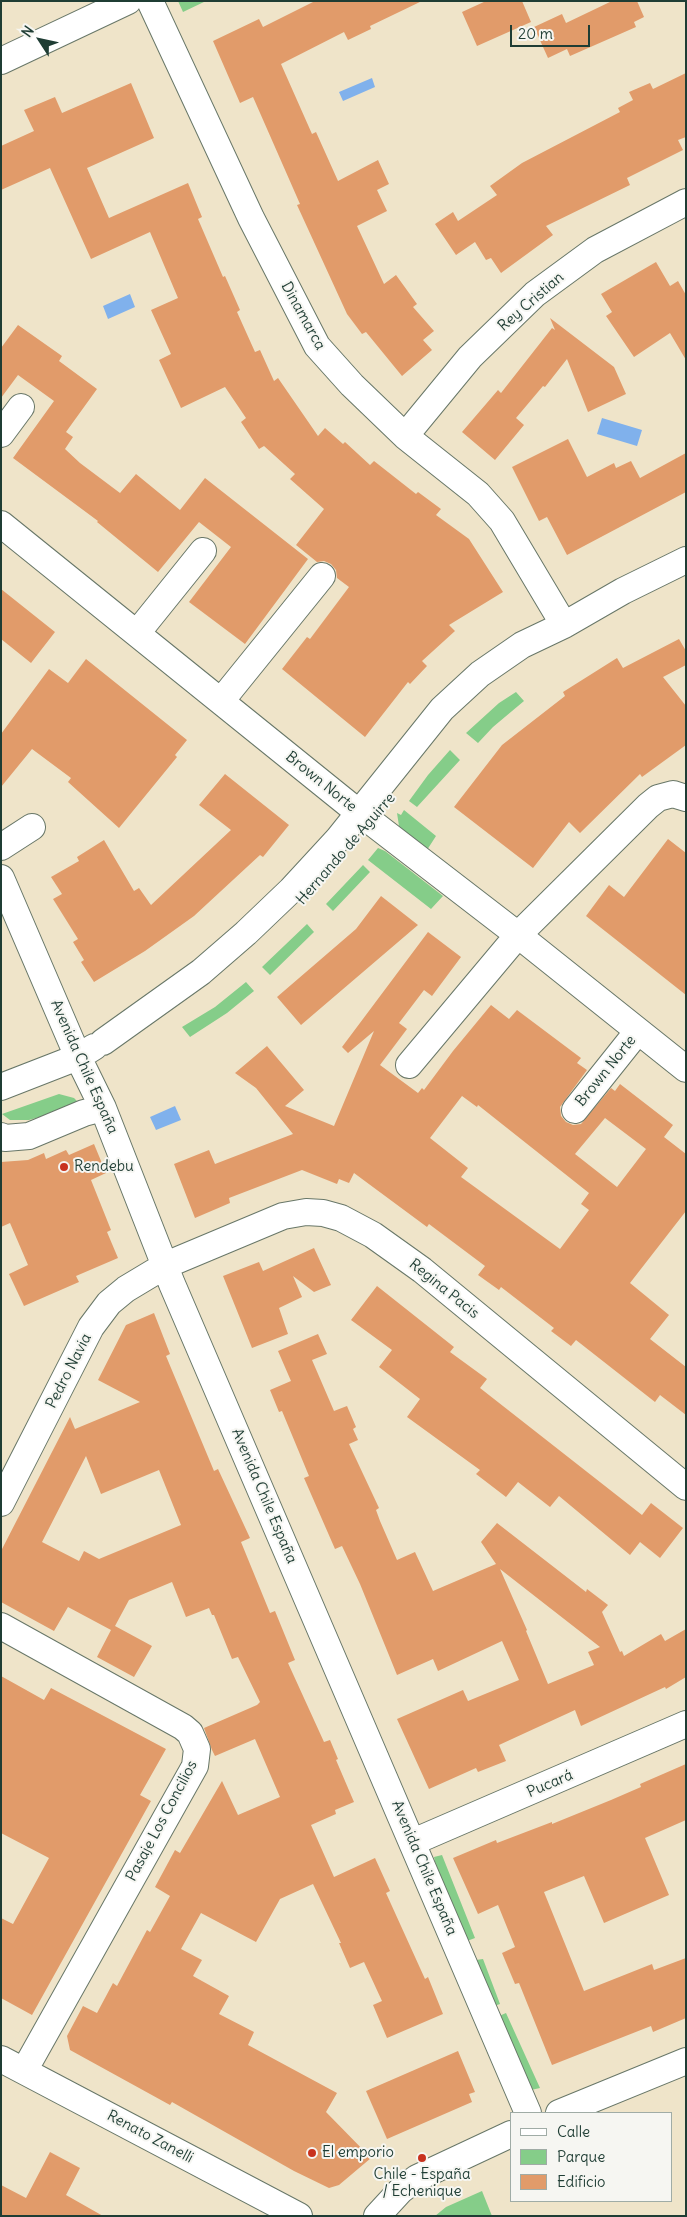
<!DOCTYPE html>
<meta charset="utf-8">
<style>
body{margin:0}
#map{position:relative;width:687px;height:2217px;overflow:hidden;background:#efe4c9;font-family:Delius,sans-serif}
canvas{display:block}
.frame{position:absolute;inset:0;border:2px solid #1f3d34;pointer-events:none}
.legend{position:absolute;left:510px;top:2112px;width:162px;height:90px;box-sizing:border-box;background:#f6f6f2;border:1px solid #a0aca6;margin:0;padding:6px 9px;list-style:none;font-size:15px;color:#1f3d34}
.legend li{display:flex;align-items:center;gap:10px;height:25px}
.legend b{width:25px;border:1px solid #a0aca6}
.north{position:absolute;left:15px;top:15px;width:50px;height:50px;-webkit-text-stroke:4px #f6f6f2;paint-order:stroke;rotate:305deg;font-size:14px;font-weight:700;line-height:20px;text-align:center;color:#1f3d34}
.north::after{content:'';display:block;margin:auto;width:18px;height:22px;background:#1f3d34;clip-path:polygon(50% 0,100% 100%,50% 72%,0 100%)}
.scale{position:absolute;left:510px;top:25px;width:80px;height:22px;box-sizing:border-box;border:2px solid #1f3d34;border-top:0;padding-left:6px;font-size:15px;line-height:18px;white-space:nowrap;color:#1f3d34;-webkit-text-stroke:4px #f6f6f2;paint-order:stroke}
</style>
<div id="map">
<canvas width="687" height="2217"></canvas>
<div class="frame"></div>
<ul class="legend">
<li><b style="height:6px;background:#fff"></b>Calle</li>
<li><b style="height:14px;background:#85cd89"></b>Parque</li>
<li><b style="height:14px;background:#e19b6a"></b>Edificio</li>
</ul>
<div class="north">N</div>
<div class="scale">20 m</div>
</div>
<script>
const ctx = document.querySelector('canvas').getContext('2d');
ctx.lineJoin = 'round';
function paint(path, color) { ctx.fillStyle = color; ctx.fill(path, 'evenodd'); }
const toPath = rows => new Path2D(rows.map(r => 'M' + r).join(''));
function stroke(path, color, width, dash) { ctx.strokeStyle = color; ctx.lineWidth = width; ctx.lineCap = dash ? 'butt' : 'round'; ctx.setLineDash(dash || []); ctx.stroke(path); }
function label(font, color, halo, rows, align = 'center') {
  ctx.font = font + ' Delius,sans-serif'; ctx.lineWidth = 4; ctx.setLineDash([]); ctx.textBaseline = 'middle'; ctx.strokeStyle = halo; ctx.fillStyle = color; for (const [text, x, y, turn = 0] of rows) {
    ctx.save(); ctx.translate(x, y); ctx.rotate((+turn || 0) * Math.PI / 180); ctx.textAlign = isNaN(turn) ? turn : align; if (halo) ctx.strokeText(text, 0, 0); ctx.fillText(text, 0, 0); ctx.restore();
  }
}
const green = toPath([
 [178,1,206,1,183,12],
 [516,692,524,701,493,727,478,743,466,733,499,703],
 [450,750,460,760,417,807,409,801,428,775],
 [404,810,436,836,427,850,402,832,399,826,397,813,401,815],
 [378,848,385,851,443,896,431,909,368,860],
 [363,865,370,872,333,911,326,904],
 [307,924,314,932,270,975,262,967],
 [246,982,254,991,227,1013,190,1037,182,1027,215,1007],
 [59,1094,74,1098,81,1105,29,1120,10,1120,2,1114],
 [442,1855,475,1938,467,1941,435,1862,434,1857],
 [483,1959,500,2004,494,2006,476,1960],
 [506,2013,540,2088,531,2090,499,2016],
 [482,2191,492,2216,435,2216,446,2207]
]);
const water = toPath([
 [372,78,375,87,343,101,339,92],
 [130,294,135,307,108,319,103,306],
 [602,418,642,430,637,446,597,434],
 [175,1106,181,1120,156,1130,150,1117]
]);
const building = toPath([
 [315,1,422,1,370,26,371,29,348,40,344,32,281,64,312,134,316,132,338,181,378,160,389,184,377,190,387,211,357,226,384,284,396,275,417,304,413,307,434,331,423,340,432,350,402,376,366,332,362,334,347,314,297,205,300,204,253,97,240,103,213,41,259,19,263,27],
 [486,1,522,1,531,22,477,46,462,12],
 [612,1,637,1,644,17,634,22,636,27,570,56,567,49,548,58,534,27,562,14,566,23],
 [686,73,686,137,678,140,683,150,627,178,630,185,546,226,553,235,501,273,491,258,486,260,475,242,456,255,435,224,453,212,458,221,497,195,490,186,522,163,620,112,618,108,633,100,629,92,650,83,653,89],
 [131,83,154,138,87,168,109,218,188,183,202,217,198,219,223,277,225,276,240,310,237,312,255,352,260,350,274,381,278,378,318,436,325,428,343,444,345,442,370,465,374,461,416,494,418,492,441,509,436,515,469,539,503,592,449,625,455,631,422,661,427,666,410,684,408,682,365,737,282,669,307,637,310,639,349,587,337,578,336,570,331,564,324,561,317,562,296,545,324,509,290,479,295,474,264,446,259,449,241,422,246,418,225,387,181,408,159,360,171,354,151,310,178,298,150,232,91,259,50,168,1,190,1,146,34,131,24,110,55,97,62,113],
 [656,262,670,286,678,281,686,295,686,360,670,333,634,357,606,316,612,312,601,294],
 [550,318,614,367,626,394,588,412,567,359,545,387,543,386,516,418,524,425,495,460,462,432,498,390,501,393,552,328,555,330],
 [18,325,62,356,59,361,97,389,66,432,73,437,65,449,80,463,120,493,136,474,180,510,205,478,308,559,245,644,189,602,231,547,199,522,158,572,97,522,98,521,13,458,54,401,18,375,1,398,1,348],
 [568,439,587,477,614,463,616,468,631,461,640,478,686,453,686,492,567,555,547,517,539,521,512,467],
 [1,589,55,632,31,663,1,639],
 [679,639,686,651,686,665,663,677,686,706,686,745,642,777,640,774,580,833,569,822,533,868,454,807,502,745,565,696,563,692,617,658,623,668],
 [86,659,187,740,175,755,177,757,119,828,68,782,71,778,32,749,1,787,1,734,49,669,68,683],
 [225,774,289,825,263,857,260,855,194,916,145,951,94,982,81,962,84,960,73,942,78,939,53,899,62,894,51,877,79,861,77,857,104,840,134,891,139,888,151,905,231,830,199,805],
 [668,839,686,853,686,995,586,916,609,885,624,897],
 [381,896,418,925,301,1025,277,997,356,929],
 [428,932,461,957,432,996,424,990,399,1023,407,1029,380,1065,418,1093,422,1088,424,1090,453,1051,491,1005,509,1019,517,1010,581,1058,577,1063,587,1070,560,1107,561,1116,566,1122,573,1125,581,1124,611,1088,615,1091,620,1084,673,1125,664,1137,686,1154,686,1211,630,1283,669,1315,650,1339,686,1367,686,1415,660,1395,655,1402,576,1340,571,1346,551,1331,554,1328,501,1287,499,1290,478,1275,485,1266,429,1224,427,1227,354,1173,349,1183,339,1179,337,1184,302,1170,229,1198,230,1203,195,1218,174,1164,209,1150,215,1164,293,1134,256,1088,235,1073,267,1046,304,1090,285,1106,334,1126,374,1031,348,1053,342,1047],
 [462,1096,477,1107,478,1105,589,1193,581,1204,589,1210,560,1249,461,1177,468,1168,430,1138],
 [605,1118,646,1149,617,1187,575,1154],
 [94,1144,106,1173,91,1180,111,1230,107,1232,118,1258,76,1276,79,1282,24,1306,9,1274,28,1265,10,1223,1,1227,1,1162,28,1160,44,1153,46,1159,66,1150,69,1155],
 [314,1248,331,1285,314,1292,293,1276,302,1297,279,1308,288,1334,252,1348,223,1276,259,1262,263,1271],
 [377,1286,454,1347,450,1352,487,1379,480,1388,642,1515,651,1503,683,1528,660,1558,640,1542,630,1555,559,1496,550,1507,518,1482,506,1497,476,1474,480,1470,407,1417,420,1399,379,1367,392,1350,351,1320],
 [154,1313,170,1354,166,1356,214,1471,218,1469,250,1538,241,1542,270,1613,275,1611,295,1660,288,1663,324,1742,330,1740,338,1759,336,1760,354,1802,335,1810,336,1814,311,1825,334,1877,375,1858,390,1891,386,1893,425,1979,428,1977,443,2014,387,2038,373,2005,382,2001,364,1962,350,1968,339,1943,341,1943,313,1884,280,1899,256,1942,201,1913,181,1949,202,1960,193,1976,229,1996,219,2014,254,2032,248,2045,337,2093,326,2112,371,2158,339,2185,329,2188,294,2171,172,2102,170,2105,70,2050,67,2036,83,2006,97,2013,113,1983,117,1986,147,1930,150,1932,170,1896,155,1887,175,1850,180,1853,222,1781,238,1815,280,1797,255,1739,215,1756,212,1750,204,1728,257,1705,260,1702,238,1657,232,1659,214,1615,212,1615,209,1608,186,1617,172,1582,129,1600,115,1626,152,1646,134,1677,97,1657,111,1630,68,1607,54,1631,1,1602,1,1551,70,1417,75,1429,140,1402,98,1380,126,1325],
 [86,1456,101,1494,159,1470,181,1525,99,1559,84,1551,79,1561,42,1542],
 [318,1334,327,1354,312,1360,334,1411,347,1406,356,1427,353,1429,358,1440,349,1444,379,1508,376,1510,380,1521,397,1560,415,1552,433,1591,496,1564,481,1542,497,1523,586,1592,587,1589,608,1605,602,1612,620,1652,622,1651,624,1656,661,1634,665,1641,686,1629,686,1677,666,1689,665,1687,581,1726,575,1710,499,1745,506,1761,478,1772,476,1768,429,1789,397,1719,463,1690,468,1701,519,1680,502,1641,438,1671,433,1659,397,1675,360,1584,342,1546,335,1549,304,1478,309,1476,282,1411,279,1412,270,1390,291,1381,278,1351],
 [500,1569,600,1647,588,1652,594,1665,548,1684,526,1631,527,1630],
 [1,1676,44,1700,51,1688,166,1749,140,1795,151,1801,32,2015,1,1998,1,1918,13,1924,49,1858,1,1833],
 [686,1764,686,1820,645,1838,669,1895,604,1923,584,1876,544,1892,584,1991,652,1964,654,1970,686,1958,686,2018,653,2032,651,2026,552,2065,519,1983,515,1984,502,1953,515,1947,498,1905,478,1914,453,1858,496,1840,497,1843,552,1822,552,1824,611,1800,641,1787,640,1784],
 [458,2051,475,2092,469,2094,472,2102,387,2139,366,2091],
 [50,2152,80,2168,66,2195,103,2216,1,2216,1,2185,26,2198]
]);
const minor = toPath([
 [150,1,251,218,317,346,352,385,405,436,478,494,502,521,564,625],
 [1,61,128,1],
 [1,434,21,407],
 [405,436,470,357,535,294,595,250,686,202],
 [1,524,348,804,518,935,686,1069],
 [137,633,203,551],
 [221,701,322,576],
 [1,847,32,827],
 [1,878,78,1057,103,1108,172,1284,528,2113],
 [103,1042,201,972,246,933,291,890,338,839,442,709,480,674,522,645,564,625,623,591,686,560],
 [409,1065,518,935,648,806,658,798,673,794,686,798],
 [1,1087,78,1057,94,1047],
 [575,1110,638,1031],
 [1,1136,5,1138,29,1136,84,1113,103,1108],
 [1,1503,91,1327,109,1303,126,1289,166,1265,283,1216,306,1212,323,1213,341,1218,373,1235,422,1270,686,1487],
 [1,1626,183,1727,190,1733,197,1749,195,1766,24,2071],
 [413,1842,686,1724],
 [1,2059,299,2216],
 [559,2113,686,2061],
 [377,2216,401,2190,417,2178,511,2134]
]);
const markers = [
 [64,1167,5,"#c8321e"],
 [312,2153,5,"#c8321e"],
 [422,2158,5,"#c8321e"]
];
const streetNames = [
 ["Rey Cristian",531,302,-41],
 ["Dinamarca",303,316,61],
 ["Brown Norte",321,782,39],
 ["Hernando de Aguirre",346,849,-49],
 ["Avenida Chile España",84,1067,66],
 ["Brown Norte",606,1071,-51],
 ["Regina Pacis",444,1289,39],
 ["Pedro Navia",69,1371,-63],
 ["Avenida Chile España",264,1496,67],
 ["Pucará",550,1784,-23],
 ["Pasaje Los Concilios",162,1821,-62],
 ["Avenida Chile España",424,1868,67],
 ["Renato Zanelli",150,2137,28]
];
const poiNames = [
 ["Rendebu",74,1167],
 ["El emporio",322,2153],
 ["Chile - España",422,2175,"center"],
 ["/ Echenique",422,2192,"center"]
];
paint(green, '#85cd89');
paint(water, '#80b1ec');
paint(building, '#e19b6a');
stroke(minor, '#687768', 28);
stroke(minor, '#fff', 26);
for (const [x, y, r, color] of markers) { const dot = new Path2D(); dot.arc(x, y, r, 0, 2 * Math.PI); ctx.fillStyle = color; ctx.fill(dot); stroke(dot, '#f6f6f2', 2); }
label('15px', '#1f3d34', '#f6f6f2', streetNames);
label('15px', '#1f3d34', '#f6f6f2', poiNames, 'left');
</script>
